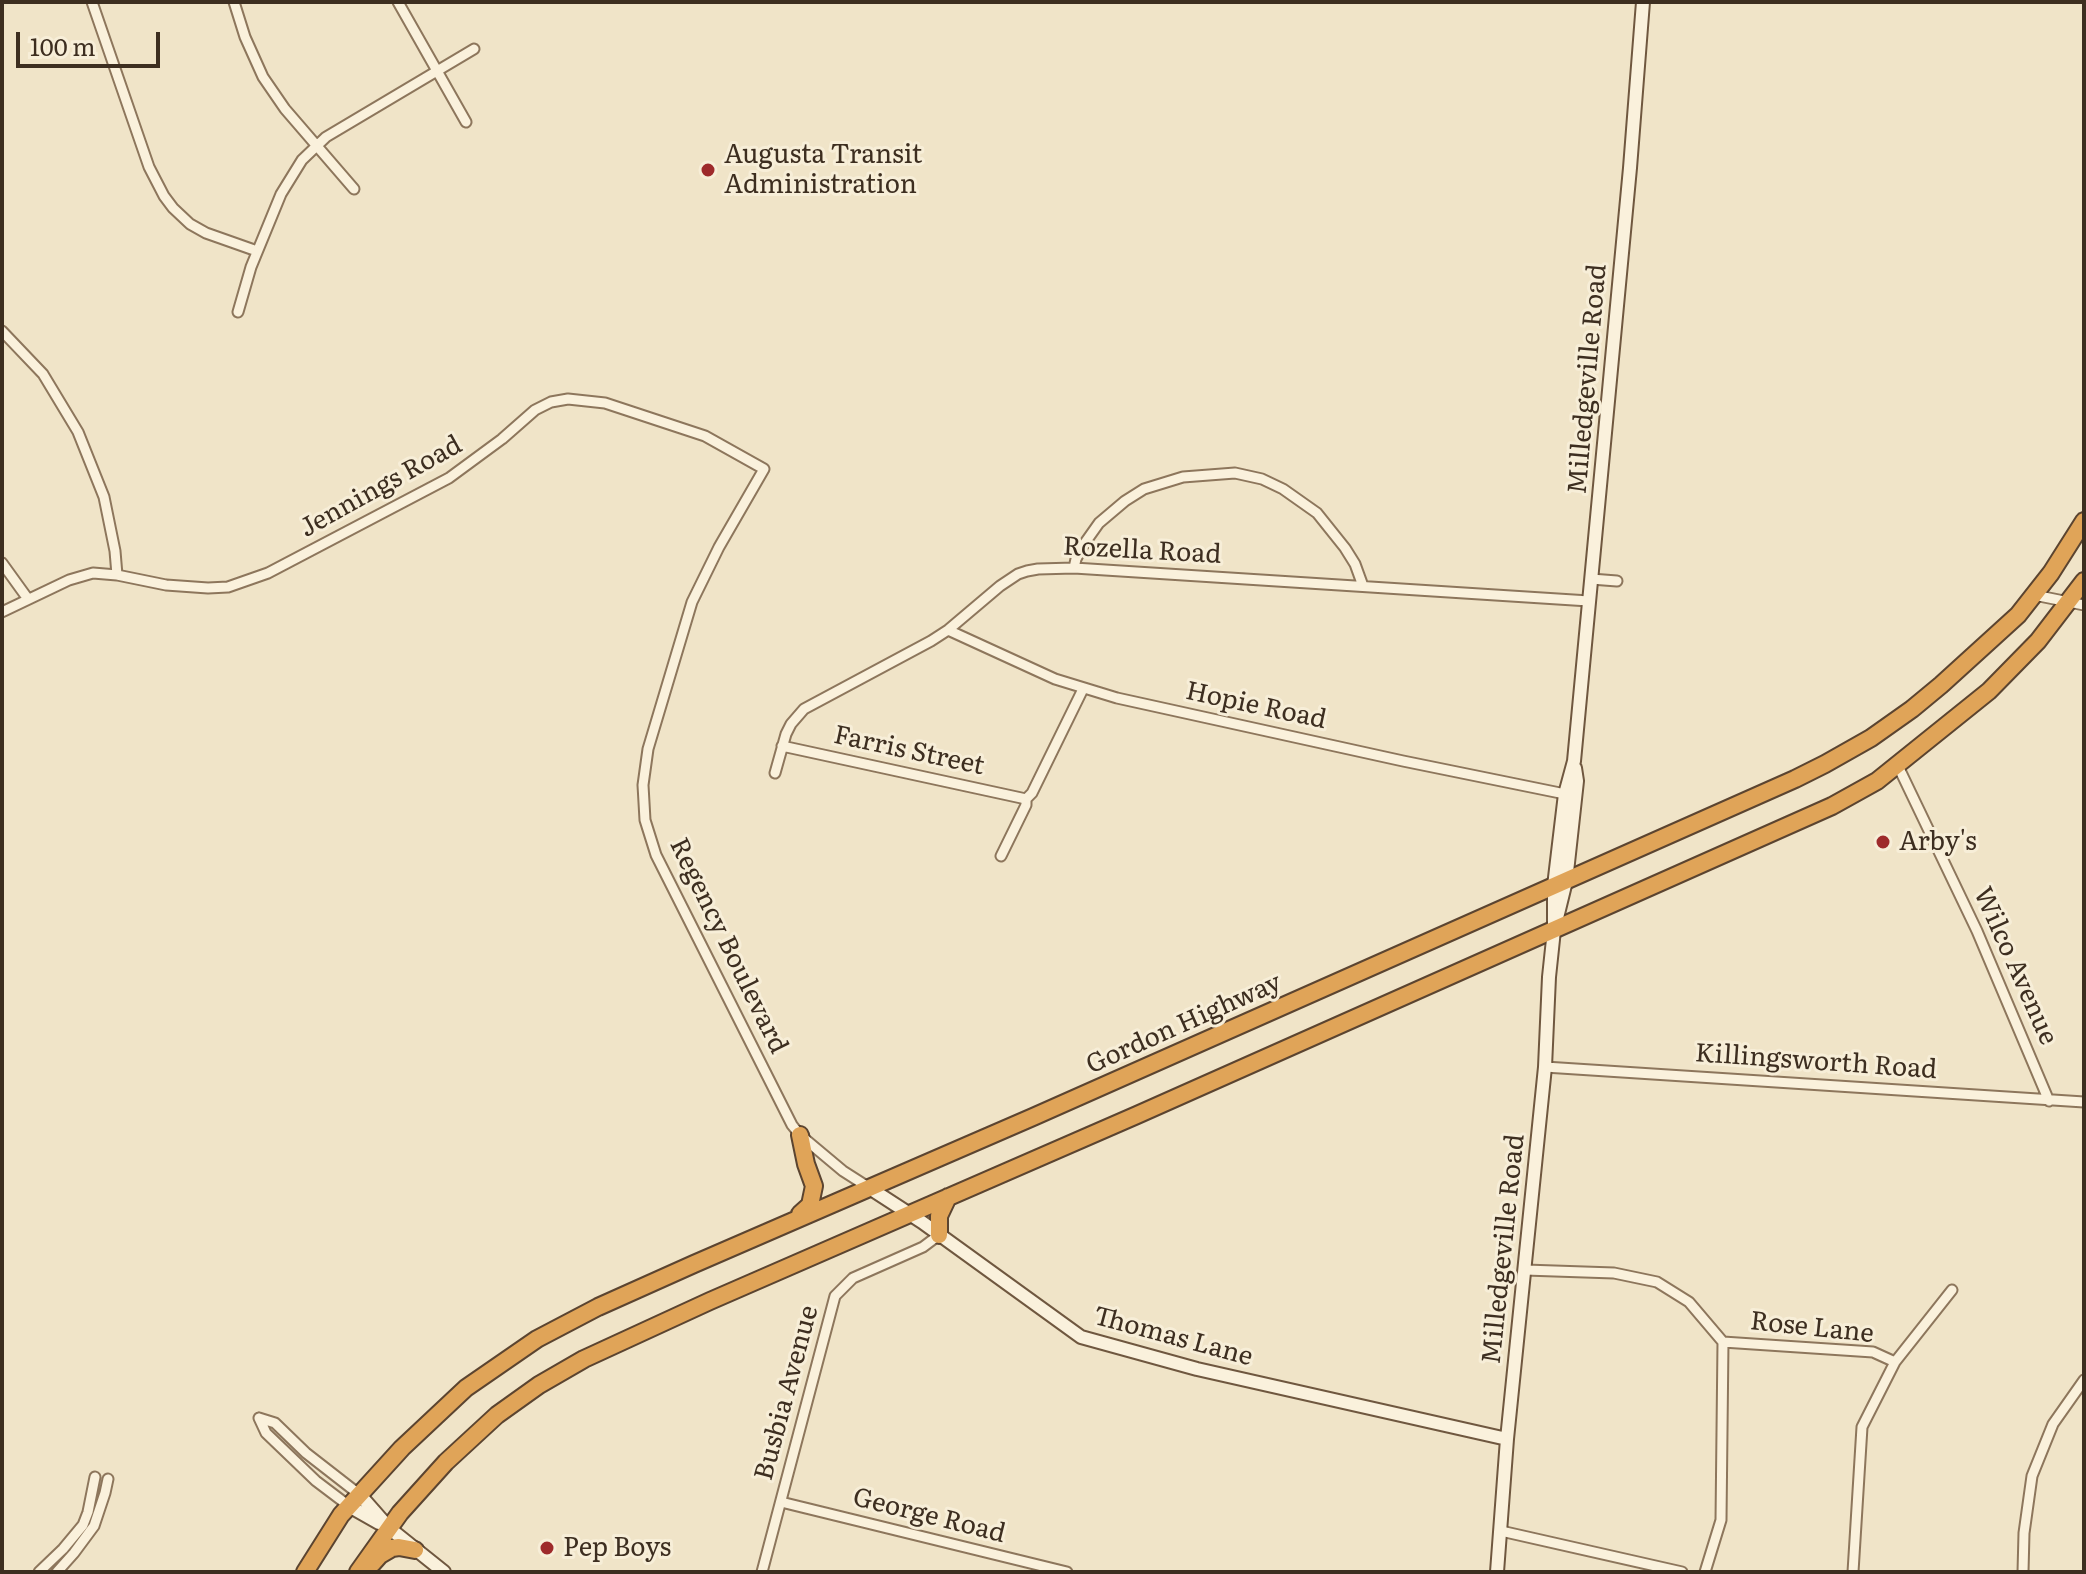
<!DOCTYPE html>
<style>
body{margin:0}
#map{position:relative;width:2086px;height:1574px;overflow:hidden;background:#f0e4c8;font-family:Literata,serif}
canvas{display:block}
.frame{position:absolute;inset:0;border:4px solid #3d2e20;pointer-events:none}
.scale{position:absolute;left:16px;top:32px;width:144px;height:36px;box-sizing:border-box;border:4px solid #3d2e20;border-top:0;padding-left:10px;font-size:24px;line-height:28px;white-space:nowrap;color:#3d2e20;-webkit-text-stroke:6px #f7eed8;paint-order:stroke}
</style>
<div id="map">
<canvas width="2086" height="1574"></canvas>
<div class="frame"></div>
<div class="scale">100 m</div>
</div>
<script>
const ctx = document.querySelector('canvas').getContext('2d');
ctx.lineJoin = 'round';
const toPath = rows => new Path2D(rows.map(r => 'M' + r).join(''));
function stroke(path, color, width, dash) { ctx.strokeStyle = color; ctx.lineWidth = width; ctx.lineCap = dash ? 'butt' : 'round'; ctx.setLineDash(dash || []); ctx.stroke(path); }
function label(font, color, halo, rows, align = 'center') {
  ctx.font = font + ' Literata,serif'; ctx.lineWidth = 6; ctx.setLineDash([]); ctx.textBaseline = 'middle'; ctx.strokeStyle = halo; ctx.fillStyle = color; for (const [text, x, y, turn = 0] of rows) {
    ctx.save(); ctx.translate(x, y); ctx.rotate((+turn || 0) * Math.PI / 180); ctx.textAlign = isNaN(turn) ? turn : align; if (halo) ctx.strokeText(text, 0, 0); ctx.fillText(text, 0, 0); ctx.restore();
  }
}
const street = toPath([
 [92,2,149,167,164,196,173,208,190,224,206,233,257,251],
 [234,2,245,37,263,77,285,109,354,189],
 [398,2,466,122],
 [238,312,251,267,281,194,302,160,326,137,474,49],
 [2,331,43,374,78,432,104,497,115,551,117,575],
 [2,563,28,599],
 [1074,568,1076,559,1082,547,1099,523,1125,501,1144,489,1183,477,1235,473,1262,479,1283,489,1317,513,1345,548,1355,564,1363,586],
 [1591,579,1617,581],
 [2034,595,2084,605],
 [2,612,69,580,93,573,117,575,166,585,208,588,228,587,268,573,449,478,502,439,535,410,551,402,568,399,605,403,705,436,764,469,719,547,692,602,648,749,643,785,645,820,656,855,792,1125,800,1135,843,1171,868,1187],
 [948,630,1055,679,1117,698,1403,761,1565,794],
 [782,746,1026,799,1032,793,1083,689],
 [1897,764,1977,931,2049,1101],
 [775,773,786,734,791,724,804,709,931,641,948,630,1000,586,1018,574,1027,571,1038,569,1074,568,1589,601],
 [1001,856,1026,805,1026,799],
 [1545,1067,2084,1102],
 [1525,1270,1614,1273,1657,1282,1689,1302,1723,1342,1721,1520,1705,1572],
 [1723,1342,1873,1352,1895,1362],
 [259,1418,266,1433,316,1481,349,1506],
 [259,1418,275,1423,306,1453,360,1495],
 [781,1502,1067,1572],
 [1501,1531,1682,1572],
 [39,1572,63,1549,83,1525,88,1512,95,1477],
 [57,1572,74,1553,94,1526,105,1493,108,1479],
 [762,1572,835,1296,853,1278,923,1247,939,1235],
 [1853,1572,1862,1427,1895,1362,1952,1290],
 [2023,1572,2024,1533,2032,1476,2053,1424,2084,1380]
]);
const secondary = toPath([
 [1554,930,1554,886,1559,844,1565,794,1574,761,1630,168,1643,2],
 [868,1187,922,1222,1081,1337,1197,1369,1507,1439],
 [360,1495,389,1528,444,1572],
 [349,1506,379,1523],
 [1497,1572,1507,1439,1545,1067,1549,977,1554,930,1566,881,1577,781,1575,768]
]);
const highway = toPath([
 [800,1135,806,1164,814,1186,810,1205,800,1214],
 [939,1235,939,1216,948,1197],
 [372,1564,380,1555,392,1548,399,1547,415,1550],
 [305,1572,341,1515,402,1448,466,1388,537,1339,598,1307,694,1264,1033,1117,1795,779,1825,764,1871,738,1912,709,1941,685,2018,615,2051,573,2084,521],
 [358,1572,400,1513,446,1462,497,1415,539,1385,584,1359,710,1301,1137,1115,1832,806,1877,781,1989,691,2038,641,2084,581]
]);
const markers = [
 [708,170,8,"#9e2a2b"],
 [1883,842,8,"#9e2a2b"],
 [547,1548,8,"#9e2a2b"]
];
const poiNames = [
 ["Augusta Transit",724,155],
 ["Administration",724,185],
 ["Arby's",1899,842],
 ["Pep Boys",563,1548]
];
const streetNames = [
 ["Milledgeville Road",1588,379,-85],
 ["Jennings Road",381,487,-29],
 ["Rozella Road",1142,551,3],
 ["Hopie Road",1256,706,12],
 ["Farris Street",909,751,12],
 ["Regency Boulevard",728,946,64],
 ["Wilco Avenue",2015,966,66],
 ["Gordon Highway",1184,1024,-24],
 ["Killingsworth Road",1816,1062,4],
 ["Milledgeville Road",1504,1249,-84],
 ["Rose Lane",1812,1328,6],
 ["Thomas Lane",1173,1337,15],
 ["Busbia Avenue",787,1393,-75],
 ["George Road",929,1516,14]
];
stroke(street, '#8d765c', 13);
stroke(secondary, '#6f573f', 16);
stroke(highway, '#5b4430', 20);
stroke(street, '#faf1dc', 9);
stroke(secondary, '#faf1dc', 12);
stroke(highway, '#e0a458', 16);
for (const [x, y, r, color] of markers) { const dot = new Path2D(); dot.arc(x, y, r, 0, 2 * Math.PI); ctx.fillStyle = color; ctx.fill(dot); stroke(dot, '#f7eed8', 3); }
label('26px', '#3d2e20', '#f7eed8', poiNames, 'left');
label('26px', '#3d2e20', '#f7eed8', streetNames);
</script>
